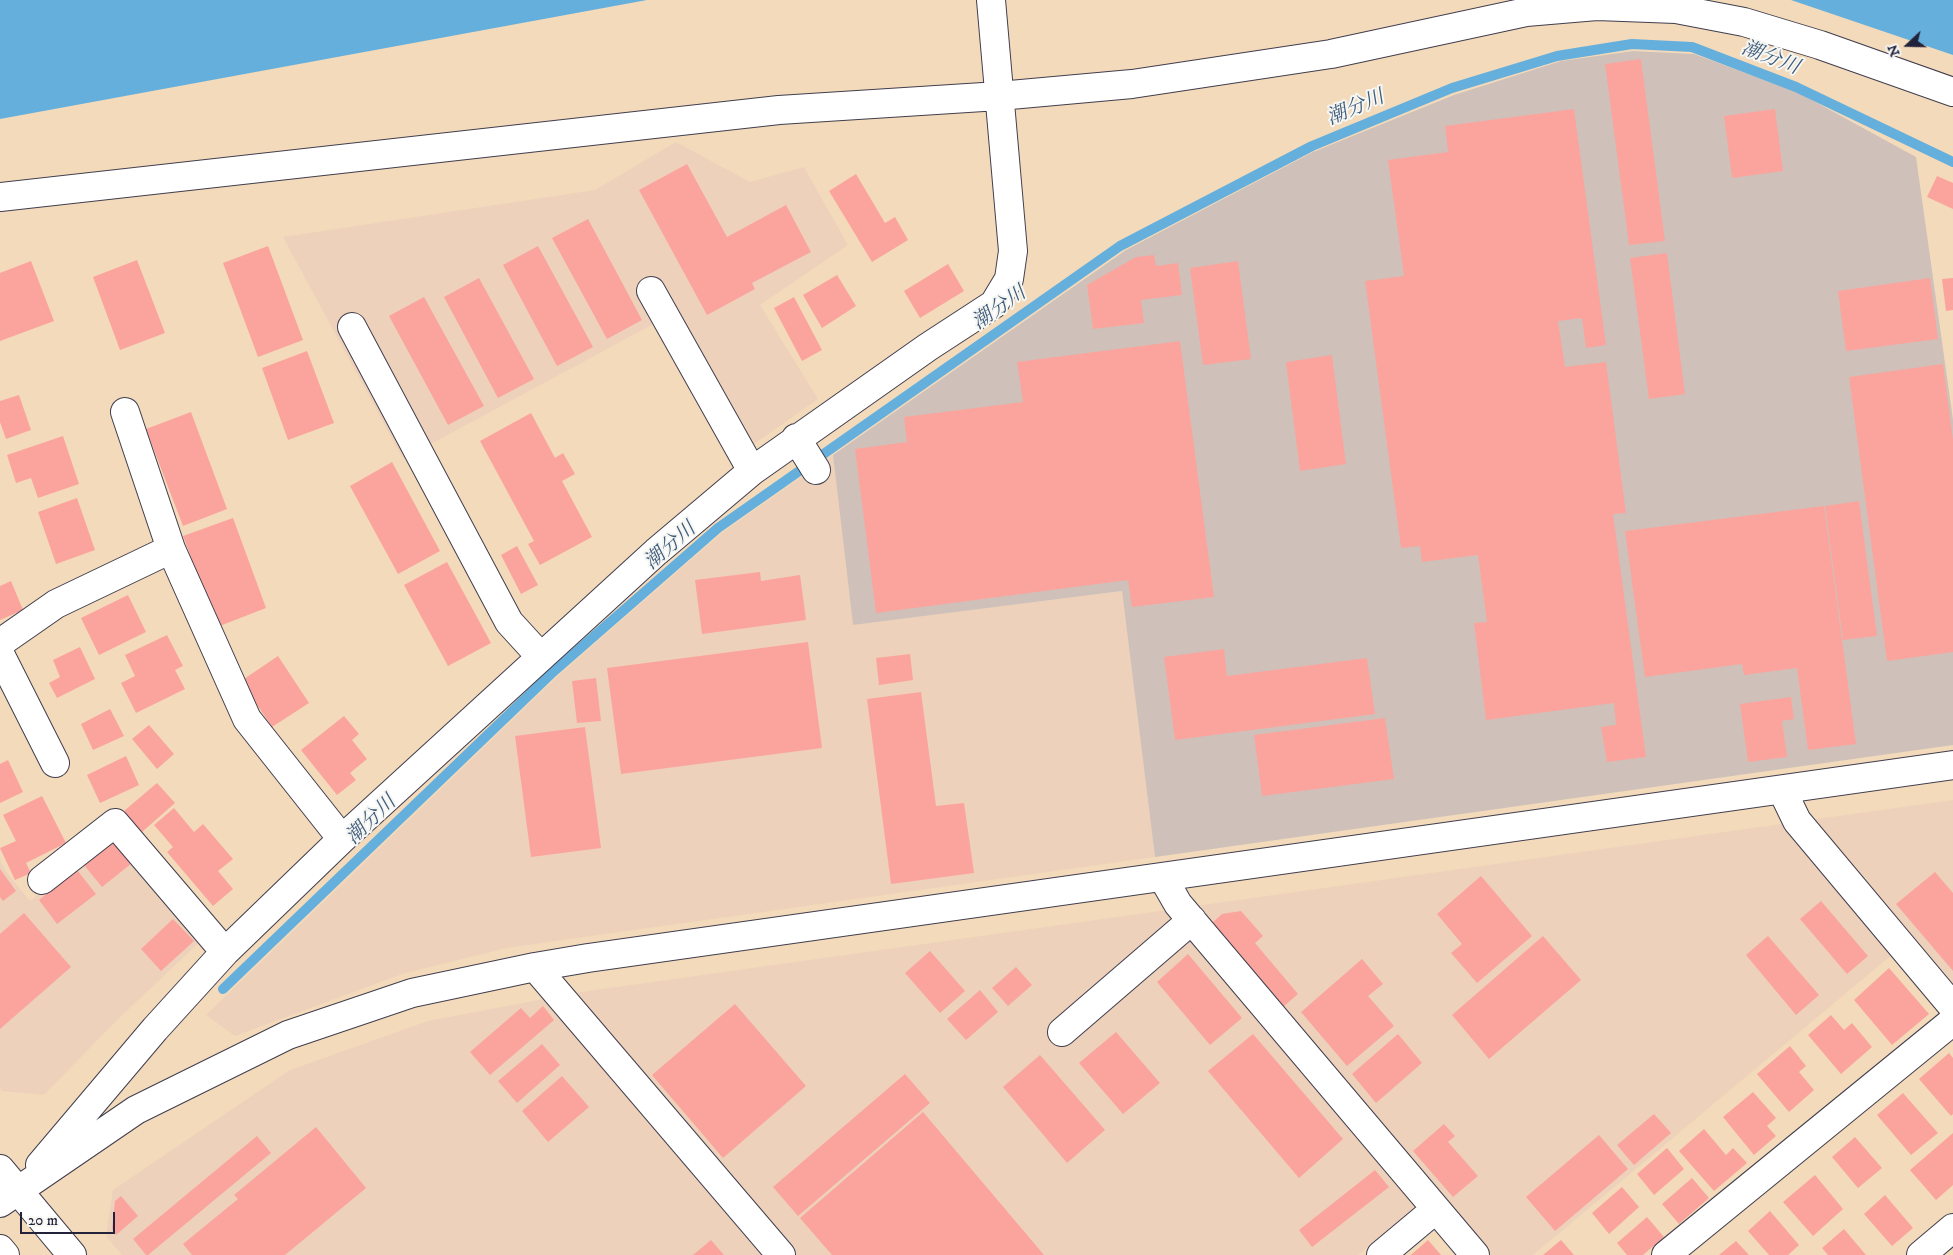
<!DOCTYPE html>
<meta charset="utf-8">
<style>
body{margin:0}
#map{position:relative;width:1953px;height:1255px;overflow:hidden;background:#f3daba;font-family:"IM FELL DW Pica",serif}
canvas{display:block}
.north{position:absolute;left:1883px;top:20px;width:50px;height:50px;-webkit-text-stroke:4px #f6f6f2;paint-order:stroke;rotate:249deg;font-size:14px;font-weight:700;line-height:20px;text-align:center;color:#22223b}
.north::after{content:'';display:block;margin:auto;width:18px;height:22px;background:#22223b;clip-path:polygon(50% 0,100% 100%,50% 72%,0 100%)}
.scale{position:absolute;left:20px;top:1212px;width:95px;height:22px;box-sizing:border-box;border:2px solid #22223b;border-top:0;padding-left:6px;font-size:15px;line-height:18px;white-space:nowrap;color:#22223b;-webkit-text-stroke:4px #f6f6f2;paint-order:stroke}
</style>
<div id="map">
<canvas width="1953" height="1255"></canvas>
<div class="north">N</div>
<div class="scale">20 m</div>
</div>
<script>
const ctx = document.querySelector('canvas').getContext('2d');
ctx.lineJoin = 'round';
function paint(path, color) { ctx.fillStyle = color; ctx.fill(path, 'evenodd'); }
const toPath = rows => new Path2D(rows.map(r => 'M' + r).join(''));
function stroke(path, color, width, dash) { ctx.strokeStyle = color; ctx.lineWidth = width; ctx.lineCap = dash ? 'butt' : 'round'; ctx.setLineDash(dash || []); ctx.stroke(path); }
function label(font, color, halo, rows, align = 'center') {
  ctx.font = font + ' "IM FELL DW Pica","Noto Serif JP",serif'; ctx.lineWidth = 4; ctx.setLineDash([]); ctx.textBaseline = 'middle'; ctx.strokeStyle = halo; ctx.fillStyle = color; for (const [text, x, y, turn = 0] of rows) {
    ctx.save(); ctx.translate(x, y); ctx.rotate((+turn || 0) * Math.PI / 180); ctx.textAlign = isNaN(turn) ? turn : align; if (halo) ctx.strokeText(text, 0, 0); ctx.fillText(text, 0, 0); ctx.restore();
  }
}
const built = toPath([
 [676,142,750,182,804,167,848,245,760,305,818,399,734,458,657,322,403,459,283,237,595,190],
 [833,455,853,625,1122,591,1155,857,506,948,402,974,235,1036,206,1015,559,675,723,532],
 [1953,800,1953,995,1906,943,1533,1255,1492,1255,1434,1191,1358,1255,122,1255,106,1236,113,1190,290,1070,428,1021,581,992],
 [117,831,204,938,115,1022,44,1095,2,1091,0,1088,0,860,7,873,30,901]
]);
const industrial = toPath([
 [1633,51,1694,54,1799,93,1916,157,1953,420,1953,745,1155,857,1122,591,853,625,833,455,1126,250,1313,152,1454,95,1561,61]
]);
const water = toPath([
 [0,0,647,0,0,119],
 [1791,0,1953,0,1953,55]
]);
const stream = toPath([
 [223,989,553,672,718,528,1120,246,1312,146,1452,88,1557,56,1632,44,1692,47,1796,87,1953,162]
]);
const building = toPath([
 [1641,59,1665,241,1629,245,1605,64],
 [1574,109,1606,345,1586,348,1582,318,1558,321,1565,367,1606,362,1626,513,1613,514,1646,757,1607,762,1601,727,1616,725,1614,703,1486,720,1474,623,1487,622,1478,555,1422,562,1420,546,1401,548,1365,281,1404,276,1388,160,1448,152,1445,126],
 [1775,109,1783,171,1732,178,1724,116],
 [687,164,727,237,786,205,811,252,752,283,755,289,707,315,639,190],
 [856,174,885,223,895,217,908,240,872,262,829,191],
 [1937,176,1953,183,1953,209,1927,197],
 [588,219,642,320,607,339,552,238],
 [268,246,303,340,258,357,223,263],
 [538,246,593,347,557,366,503,265],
 [1667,253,1685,394,1649,399,1630,258],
 [1154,255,1156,266,1178,263,1182,295,1141,300,1144,323,1093,329,1087,285,1136,257],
 [137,260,165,333,120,350,93,277],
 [31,261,54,321,0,341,0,273],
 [1238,261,1251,359,1203,365,1190,268],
 [948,264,964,291,920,318,904,291],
 [837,275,856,306,822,328,803,295],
 [479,278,534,379,498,398,444,297],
 [1930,278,1938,339,1846,351,1838,291],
 [1953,278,1953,310,1946,311,1942,279],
 [424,297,484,406,448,425,389,316],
 [794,297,822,350,802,361,774,308],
 [1180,341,1214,597,1132,607,1128,580,876,613,855,449,907,442,904,417,1023,402,1017,362],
 [307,351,334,423,288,440,262,368],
 [1332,355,1346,464,1300,471,1286,362],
 [1943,364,1953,440,1953,652,1887,661,1849,377],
 [19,395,31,430,6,439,0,422,0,401],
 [191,412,227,509,183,526,146,429],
 [531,413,555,458,563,453,575,474,562,481,592,537,540,565,528,544,534,541,480,441],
 [63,436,79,484,38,498,31,478,16,483,7,455],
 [392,462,440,551,398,574,350,486],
 [77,498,95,550,56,564,38,512],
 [1859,501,1877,636,1843,640,1825,506],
 [1824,506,1856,744,1808,750,1797,668,1744,675,1742,664,1645,677,1625,531],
 [233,518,266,608,217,627,183,536],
 [517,546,538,585,521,594,501,555],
 [447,562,491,643,448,666,404,585],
 [760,572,761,581,800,575,806,620,702,634,695,580],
 [11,581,23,610,0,620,0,586],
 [128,595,146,632,99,655,81,618],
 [167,635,183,666,175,670,185,689,136,713,121,683,135,676,125,655],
 [808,642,822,748,621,774,607,668],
 [80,647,95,679,57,698,49,683,60,677,53,660],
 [1224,649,1227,676,1367,658,1375,714,1175,740,1164,657],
 [910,654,913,680,879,685,876,658],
 [278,656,309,703,272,727,241,681],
 [596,678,601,721,577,723,572,681],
 [921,692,936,806,964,803,974,873,891,884,867,699],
 [1791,697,1794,719,1782,721,1787,757,1748,762,1740,704],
 [110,709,124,736,93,750,81,724],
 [344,716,359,734,352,740,367,759,350,773,356,780,337,795,301,750],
 [1385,718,1394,779,1262,796,1254,735],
 [149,725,174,754,157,769,132,739],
 [585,727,601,848,531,857,515,736],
 [126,756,139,785,100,803,87,775],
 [8,760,23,792,0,803,0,764],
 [157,783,175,803,142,832,124,811],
 [42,796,66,843,26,863,31,873,15,880,0,848,16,841,3,815],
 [174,808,194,832,203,824,233,859,218,871,233,889,213,906,167,852,173,847,154,825],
 [114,841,132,863,102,887,84,865],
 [0,869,16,891,3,901,0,897],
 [77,870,96,894,57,924,39,900],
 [1935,872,1953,893,1953,971,1896,904],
 [1481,876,1532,936,1477,983,1451,953,1462,944,1437,914],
 [1821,901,1868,956,1847,974,1800,919],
 [1241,911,1263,936,1255,943,1298,994,1283,1007,1212,923,1222,914],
 [24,913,71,967,0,1029,0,934],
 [173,919,194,941,161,971,141,949],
 [1543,936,1581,980,1489,1059,1452,1015],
 [1768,936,1819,995,1796,1015,1746,955],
 [930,951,965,991,940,1013,905,973],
 [1188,954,1242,1018,1210,1045,1157,982],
 [1362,959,1383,984,1368,996,1394,1026,1347,1066,1301,1012],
 [1016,967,1032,985,1008,1006,992,988],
 [1889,968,1929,1014,1892,1045,1854,1000],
 [980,990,998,1012,966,1040,947,1019],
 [735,1004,806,1086,723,1158,652,1075],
 [543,1006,554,1020,490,1075,470,1052,521,1008,530,1018],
 [1831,1015,1844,1030,1852,1023,1872,1047,1841,1074,1808,1035],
 [1116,1032,1160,1083,1123,1114,1079,1063],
 [1253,1034,1343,1139,1299,1178,1208,1071],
 [1398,1034,1422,1063,1376,1103,1352,1074],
 [542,1044,560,1065,517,1103,498,1081],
 [1790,1046,1806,1066,1799,1072,1814,1090,1789,1112,1757,1074],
 [1949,1053,1953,1058,1953,1114,1951,1116,1919,1079],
 [1040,1055,1105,1130,1067,1163,1003,1087],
 [905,1074,930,1103,798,1216,773,1187],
 [562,1076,589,1107,548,1142,522,1111],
 [1753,1092,1776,1118,1767,1126,1776,1136,1754,1155,1723,1117],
 [1903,1093,1938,1133,1911,1155,1877,1115],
 [923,1112,1044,1255,832,1255,800,1218],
 [1654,1114,1671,1133,1634,1165,1617,1145],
 [1444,1124,1455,1136,1448,1142,1478,1176,1453,1197,1413,1151],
 [316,1127,366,1188,285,1255,192,1255,183,1244,238,1199,234,1195],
 [1704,1129,1726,1155,1733,1148,1747,1163,1714,1191,1679,1151],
 [1953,1133,1953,1185,1936,1200,1910,1170],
 [1599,1135,1628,1169,1555,1231,1526,1197],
 [257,1136,271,1153,148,1255,146,1255,133,1239],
 [1855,1137,1882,1168,1858,1188,1832,1157],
 [1667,1148,1684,1169,1654,1195,1637,1174],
 [1375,1170,1389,1187,1312,1247,1299,1230],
 [1815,1175,1843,1209,1813,1236,1783,1202],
 [1692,1178,1709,1198,1679,1224,1662,1204],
 [1622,1187,1639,1207,1609,1234,1592,1213],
 [1885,1195,1913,1228,1892,1246,1864,1214],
 [121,1196,138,1216,116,1235,112,1229,115,1201],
 [1770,1211,1799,1245,1788,1255,1769,1255,1748,1231],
 [1647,1217,1664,1237,1643,1255,1627,1255,1617,1243],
 [1844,1229,1866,1255,1828,1255,1822,1248],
 [711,1240,724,1255,693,1255],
 [1428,1240,1441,1255,1411,1255],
 [1561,1240,1574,1255,1543,1255],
 [1736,1241,1749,1255,1719,1255]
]);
const minor = toPath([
 [0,197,779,110,999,96,1132,84,1331,54,1526,12,1597,6,1676,9,1744,22,1820,45,1953,92],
 [651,291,752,471],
 [352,327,509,622,541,657],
 [125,412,171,549,247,719,342,839],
 [796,438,816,470],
 [0,643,56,604,171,549],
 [0,654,55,763],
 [1782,790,1797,821,1953,1007],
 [1163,878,1178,904,1475,1255],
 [42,880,115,823,225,952],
 [535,967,781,1255],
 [1062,1032,1192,920],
 [40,1165,155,1029,225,952,342,839,656,552,752,471,928,347,994,304,1009,279,1013,251,991,0],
 [0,1203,136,1110,288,1035,412,993,535,967,588,958,1953,765],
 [1381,1255,1436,1209],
 [1666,1255,1953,1021],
 [1921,1255,1953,1228]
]);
const highway = toPath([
 [0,1169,72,1255],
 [0,1249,5,1255]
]);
const waterNames = [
 ["潮分川",1770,59,21],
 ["潮分川",1356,109,-23],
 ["潮分川",1000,309,-35],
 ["潮分川",671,547,-41],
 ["潮分川",372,821,-44]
];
paint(built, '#eed1bb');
paint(industrial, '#cfc1ba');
paint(water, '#65afdd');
stroke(stream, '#65afdd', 10);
paint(building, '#fba49d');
stroke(minor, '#413e4e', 30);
stroke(highway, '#413e4e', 30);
stroke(minor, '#fff', 28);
stroke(highway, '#fff', 28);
label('italic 20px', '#3d5a7c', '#f6f6f2', waterNames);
</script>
